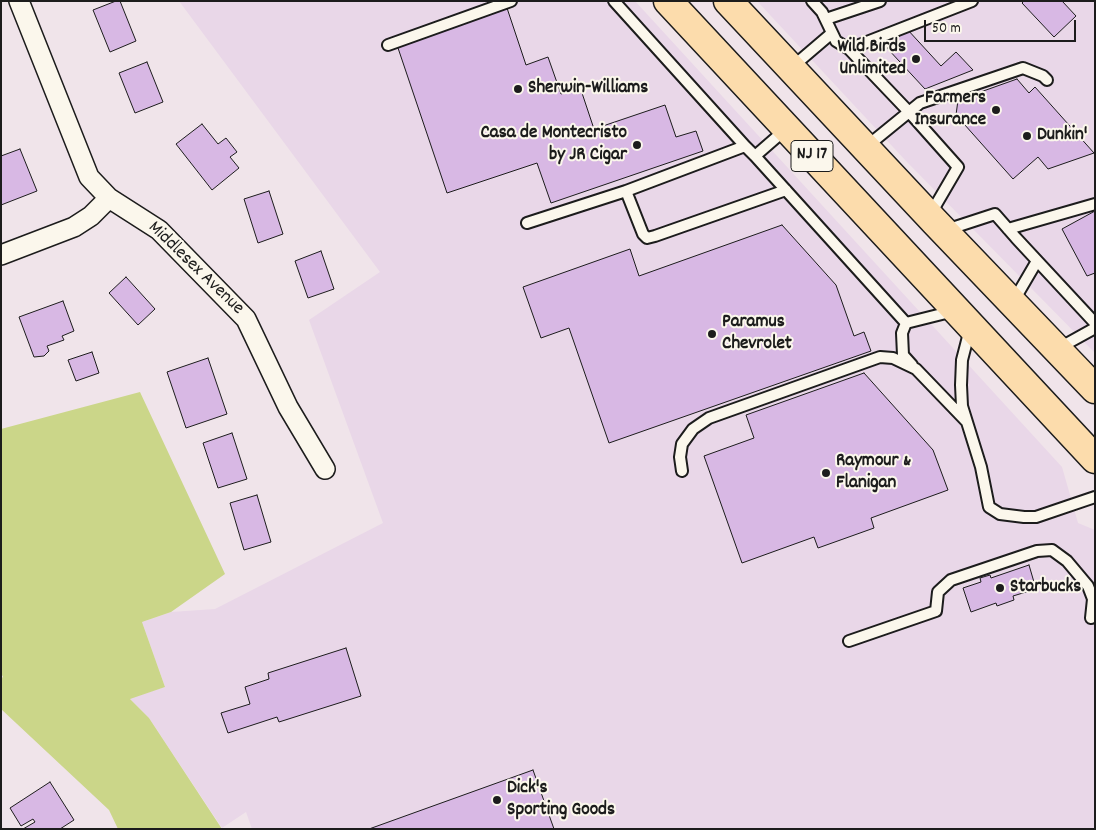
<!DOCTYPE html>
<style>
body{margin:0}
#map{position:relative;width:1096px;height:830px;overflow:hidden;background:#f0e4ea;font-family:Dekko,sans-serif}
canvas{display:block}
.frame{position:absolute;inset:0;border:2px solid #1c1c1c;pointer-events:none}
.scale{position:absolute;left:924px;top:20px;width:152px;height:22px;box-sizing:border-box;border:2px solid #1c1c1c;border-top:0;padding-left:6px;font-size:15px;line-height:18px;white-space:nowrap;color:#1c1c1c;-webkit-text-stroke:4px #fbf7ec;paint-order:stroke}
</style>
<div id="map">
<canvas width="1096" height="830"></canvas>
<div class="frame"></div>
<div class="scale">50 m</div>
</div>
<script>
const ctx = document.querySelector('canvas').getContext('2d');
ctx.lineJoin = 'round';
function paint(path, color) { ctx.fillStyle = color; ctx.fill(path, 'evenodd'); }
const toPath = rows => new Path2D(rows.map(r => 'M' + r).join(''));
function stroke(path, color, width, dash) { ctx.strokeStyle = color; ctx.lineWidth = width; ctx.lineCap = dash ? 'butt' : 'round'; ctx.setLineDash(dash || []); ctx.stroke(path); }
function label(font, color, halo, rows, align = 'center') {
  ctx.font = font + ' Dekko,sans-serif'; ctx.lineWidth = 4; ctx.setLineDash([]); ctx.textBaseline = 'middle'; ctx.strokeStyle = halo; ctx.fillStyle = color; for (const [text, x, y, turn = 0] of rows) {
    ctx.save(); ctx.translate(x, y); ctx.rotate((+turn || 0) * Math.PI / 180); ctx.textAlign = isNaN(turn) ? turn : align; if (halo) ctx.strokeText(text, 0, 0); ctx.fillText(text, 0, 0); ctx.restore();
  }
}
const built = toPath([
 [179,1,635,1,1062,467,1078,523,1095,530,1095,829,252,829,246,812,222,828,149,718,129,698,165,687,142,622,171,612,215,609,383,523,309,320,380,272],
 [757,1,1095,1,1095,353,906,161]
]);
const green = toPath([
 [140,392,225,574,171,612,142,622,165,687,130,699,149,718,222,829,118,829,109,810,1,709,1,681,3,676,1,675,1,429]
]);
const building = toPath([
 [116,1,120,1,136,41,110,52,93,10,116,1],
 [1024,1,1062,1,1076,16,1054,37,1022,3,1024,1],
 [507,8,526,65,548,57,561,94,580,87,594,129,665,105,676,137,696,131,703,151,551,203,537,163,447,193,397,45,507,8],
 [907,29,941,66,956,52,973,70,925,89,887,48,907,29],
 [147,62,163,102,135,113,119,73,147,62],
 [1017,79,1029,93,1035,87,1094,153,1048,169,1038,157,1013,179,956,115,958,100,1017,79],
 [202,124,218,144,226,138,237,152,230,157,239,168,212,190,176,144,202,124],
 [20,149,37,191,1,205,1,156,20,149],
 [269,191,283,234,258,243,244,199,269,191],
 [1095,211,1095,273,1087,276,1062,229,1095,211],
 [782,225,836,285,854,336,864,332,871,351,609,443,569,328,541,338,523,287,630,249,639,276,782,225],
 [321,251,334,289,308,298,295,261,321,251],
 [126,277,155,309,138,325,109,293,126,277],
 [63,301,74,331,62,336,64,340,47,346,49,351,44,356,34,357,19,317,63,301],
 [92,352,99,373,76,381,68,360,92,352],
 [208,358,227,414,186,428,167,372,208,358],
 [864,373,933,450,948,490,871,518,874,528,818,548,814,537,742,563,704,456,754,438,746,415,864,373],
 [232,433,247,479,218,488,203,443,232,433],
 [257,495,271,542,244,550,230,503,257,495],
 [1029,565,1036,589,1013,596,1014,600,997,606,996,603,971,612,963,588,981,582,980,578,990,575,991,578,1029,565],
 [346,648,361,696,279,722,277,717,228,733,221,713,250,704,245,687,269,679,268,673,346,648],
 [533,770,554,829,369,829,533,770],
 [50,782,74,820,60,829,23,829,35,822,33,819,21,826,10,808,50,782]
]);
const service = toPath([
 [614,1,745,146],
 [812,1,822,12,836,41,849,49,909,112,958,167,930,215],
 [826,19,880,1],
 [388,45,511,1],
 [849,49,972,1],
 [791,68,832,33],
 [786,129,755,156,906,323],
 [866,147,920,103,1023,68,1043,76,1047,80],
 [755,156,745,146,626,191,643,234,647,238,655,236,786,190],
 [527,223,626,191],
 [1008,229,1095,204],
 [946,230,995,214,1016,238,1095,323],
 [1013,302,1037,261],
 [906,323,902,333,903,355,912,365],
 [906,323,954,311],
 [970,329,962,360,961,385,962,406,981,467,989,507,1000,514,1024,517,1036,517,1095,497],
 [1059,348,1095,328],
 [682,471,680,457,682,444,693,429,709,418,880,357,893,358,916,369,967,422],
 [849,641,936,611,938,592,951,580,1037,551,1052,550,1067,561,1088,586,1093,599,1091,618]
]);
const minor = toPath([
 [19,1,89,177,109,198,159,230,246,319,288,407,325,469],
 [1,255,74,227,91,216,109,198]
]);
const trunk = toPath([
 [668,1,1095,459],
 [728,1,935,222,1095,389]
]);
const markers = [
 [916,59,5,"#1c1c1c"],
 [518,89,5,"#1c1c1c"],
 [996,110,5,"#1c1c1c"],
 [1027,136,5,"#1c1c1c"],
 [637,145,5,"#1c1c1c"],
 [712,334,5,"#1c1c1c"],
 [826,473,5,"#1c1c1c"],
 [1000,588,5,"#1c1c1c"],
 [497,800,5,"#1c1c1c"]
];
const shields = [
 [812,156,42]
];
const shieldNames = [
 ["NJ 17",812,156]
];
const poiNames = [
 ["Wild Birds",906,48,"right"],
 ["Unlimited",906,70,"right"],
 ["Sherwin-Williams",528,89],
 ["Farmers",986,99,"right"],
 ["Insurance",986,121,"right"],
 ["Casa de Montecristo",627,134,"right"],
 ["by JR Cigar",627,156,"right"],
 ["Dunkin'",1037,136],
 ["Paramus",722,323],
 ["Chevrolet",722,345],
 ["Raymour &",836,462],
 ["Flanigan",836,484],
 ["Starbucks",1010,588],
 ["Dick's",507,789],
 ["Sporting Goods",507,811]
];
const streetNames = [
 ["Middlesex Avenue",195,269,44]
];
paint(built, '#e9d7e8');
paint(green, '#cbd689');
paint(building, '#d8b8e4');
stroke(building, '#1c1c1c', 1);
stroke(service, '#1c1c1c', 14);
stroke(minor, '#1c1c1c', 22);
stroke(trunk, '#1c1c1c', 31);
stroke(service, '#fbf7ec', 10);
stroke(minor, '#fbf7ec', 19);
stroke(trunk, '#fcdcac', 28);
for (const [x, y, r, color] of markers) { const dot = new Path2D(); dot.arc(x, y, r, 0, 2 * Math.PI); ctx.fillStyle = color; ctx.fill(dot); stroke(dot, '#fbf7ec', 2); }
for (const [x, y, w] of shields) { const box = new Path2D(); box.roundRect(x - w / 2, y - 15.5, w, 31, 4); ctx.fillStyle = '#fbf7ec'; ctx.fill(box); stroke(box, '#1c1c1c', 1); }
label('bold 18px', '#1c1c1c', null, shieldNames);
label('bold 19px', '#1c1c1c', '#fbf7ec', poiNames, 'left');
label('19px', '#1c1c1c', '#fbf7ec', streetNames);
</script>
